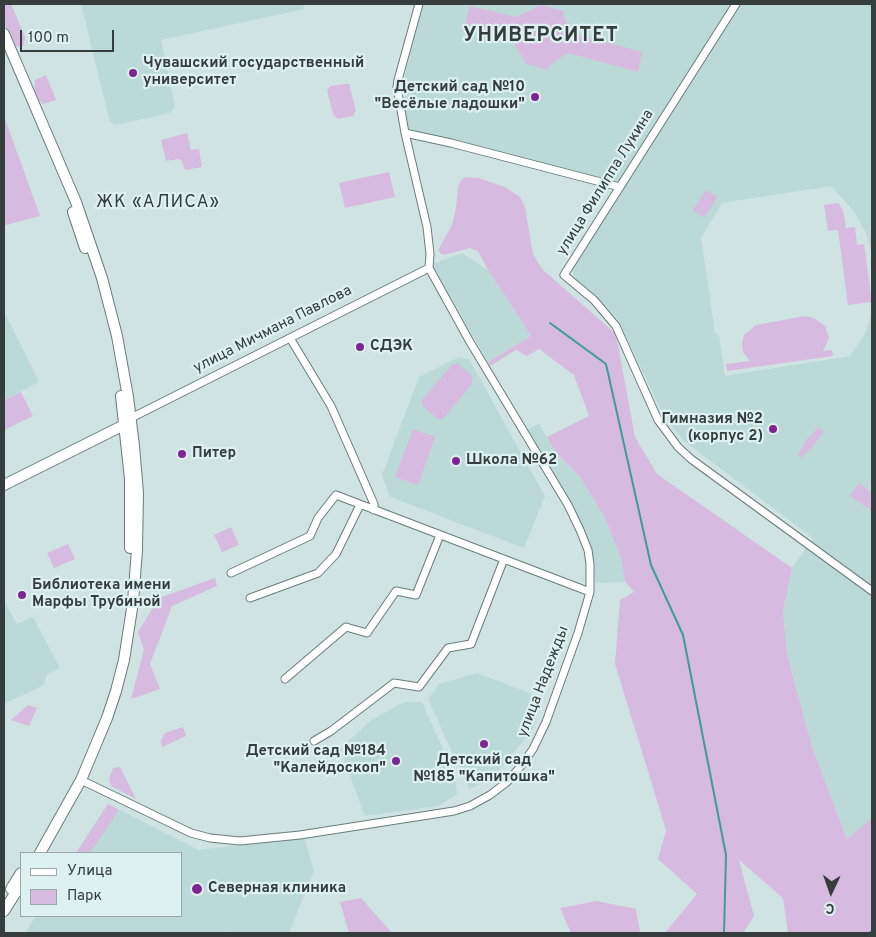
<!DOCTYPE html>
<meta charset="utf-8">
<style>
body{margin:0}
#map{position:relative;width:876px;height:937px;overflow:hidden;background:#cfe4e2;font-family:Overpass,sans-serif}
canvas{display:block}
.frame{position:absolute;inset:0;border:5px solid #353d3d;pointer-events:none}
.legend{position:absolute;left:20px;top:852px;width:162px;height:65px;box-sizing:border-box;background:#ddf1f0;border:1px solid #9aa9a8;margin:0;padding:6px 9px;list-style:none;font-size:15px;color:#353d3d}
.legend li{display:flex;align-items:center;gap:10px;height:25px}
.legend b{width:25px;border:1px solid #9aa9a8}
.north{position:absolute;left:806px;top:867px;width:50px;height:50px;-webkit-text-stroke:4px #ddf1f0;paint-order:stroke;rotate:183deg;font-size:14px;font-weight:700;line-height:20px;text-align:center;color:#353d3d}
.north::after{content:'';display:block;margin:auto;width:18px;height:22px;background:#353d3d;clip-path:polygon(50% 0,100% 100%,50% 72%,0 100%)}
.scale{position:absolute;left:20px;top:30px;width:94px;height:22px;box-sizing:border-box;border:2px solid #353d3d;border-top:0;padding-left:6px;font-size:15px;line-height:18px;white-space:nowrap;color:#353d3d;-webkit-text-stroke:4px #ddf1f0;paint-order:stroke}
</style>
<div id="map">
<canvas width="876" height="937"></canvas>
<div class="frame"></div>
<ul class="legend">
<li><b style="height:6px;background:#fff"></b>Улица</li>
<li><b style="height:14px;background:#d7badf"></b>Парк</li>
</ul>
<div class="north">С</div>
<div class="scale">100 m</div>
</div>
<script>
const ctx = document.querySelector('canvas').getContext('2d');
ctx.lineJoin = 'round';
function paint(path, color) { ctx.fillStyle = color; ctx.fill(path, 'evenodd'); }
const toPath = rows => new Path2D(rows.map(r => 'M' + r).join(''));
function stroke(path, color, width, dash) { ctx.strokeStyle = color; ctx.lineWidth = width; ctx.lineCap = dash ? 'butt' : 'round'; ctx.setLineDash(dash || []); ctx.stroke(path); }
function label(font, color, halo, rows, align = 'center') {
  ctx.font = font + ' Overpass,sans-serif'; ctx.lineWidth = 4.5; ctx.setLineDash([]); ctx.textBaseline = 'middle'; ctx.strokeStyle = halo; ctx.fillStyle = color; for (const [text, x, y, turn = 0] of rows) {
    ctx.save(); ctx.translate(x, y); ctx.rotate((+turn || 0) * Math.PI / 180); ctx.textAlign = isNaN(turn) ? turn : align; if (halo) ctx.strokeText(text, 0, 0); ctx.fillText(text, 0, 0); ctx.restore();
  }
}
const built = toPath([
 [81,4,303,4,304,9,161,40,175,107,170,113,116,125,110,122],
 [423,4,872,4,872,254,867,236,858,218,852,209,831,186,722,203,701,238,715,333,719,336,725,376,850,356,865,334,872,314,872,818,847,839,812,747,787,654,783,611,792,568,813,538,684,441,664,417,618,319,599,299,574,279,572,265,624,189,410,129,408,126,402,86],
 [462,253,488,270,531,336,488,362,432,264],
 [6,315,39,382,4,400,4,316],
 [459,357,469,359,545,496,524,548,390,497,382,475,419,377],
 [539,424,557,454,580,477,604,516,621,558,625,582,596,583,590,543,568,500,526,430],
 [4,601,17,624,33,617,60,668,46,675,44,685,4,704],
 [477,673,542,698,533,729,491,780,469,789,428,699,439,684],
 [404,702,422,702,443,749,441,754,444,755,456,783,457,794,438,806,365,816,340,749,370,721],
 [108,804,199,850,304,837,314,871,289,933,231,933,226,930,227,933,25,933,36,916,181,916,181,853,76,853]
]);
const green = toPath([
 [4,4,11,4,25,37,24,45,21,47,15,46,13,43,4,23],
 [541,5,564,11,563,15,572,33,642,52,638,72,568,53,550,65,548,70,526,64,510,36,465,24,470,6,516,17],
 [46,75,56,100,43,104,34,95,35,80],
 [344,84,349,84,356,110,353,116,338,119,333,114,327,90,331,86],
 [4,116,40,216,6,225,4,224],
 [187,133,191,150,199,149,202,167,185,170,182,161,178,159,166,161,161,140],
 [389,172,395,197,345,208,339,183],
 [465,177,479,178,507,188,520,197,525,207,533,254,542,269,616,334,635,437,657,474,792,568,783,611,787,654,812,747,847,839,872,818,872,933,788,933,783,898,739,860,754,916,743,933,665,933,697,894,658,859,666,830,615,664,620,600,634,592,625,582,621,558,604,516,580,477,557,454,547,437,589,416,574,375,539,349,527,356,516,350,490,366,488,362,531,336,488,270,478,251,470,248,444,255,441,254,438,250,452,225,456,208,458,187,461,180],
 [706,190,717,197,704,218,693,210],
 [838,203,843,210,846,228,855,227,857,245,864,244,872,302,848,305,838,230,828,231,824,205],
 [805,316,814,318,825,326,829,338,823,351,832,350,833,356,727,371,726,364,750,361,743,352,742,344,744,335,756,325],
 [453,364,459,364,472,376,472,384,443,419,436,418,423,406,422,400],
 [21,392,33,416,4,430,4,400],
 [819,427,824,432,813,446,801,458,798,455,806,440],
 [413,429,435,437,418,485,395,477],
 [859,483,872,493,872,511,850,496],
 [231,527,239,545,222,552,214,535],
 [68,544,75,559,54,568,47,553],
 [215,578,217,586,172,606,150,664,160,689,131,699,144,650,138,632,159,598],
 [28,705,37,708,29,726,11,720],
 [183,727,186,736,162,747,161,740,165,733],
 [120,767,136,799,111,786,109,779,113,768],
 [108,804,119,810,90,853,76,853],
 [361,898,392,933,349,933,340,902],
 [597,901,636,909,640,932,649,933,571,933,560,908]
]);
const stream = toPath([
 [550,323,606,364,651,565,683,635,726,855,724,933],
 [869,933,872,931]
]);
const street = toPath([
 [419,4,398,80,397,87,405,133,427,227,430,254,429,268],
 [736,4,564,275,594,300,616,326,658,420,678,447,691,459,872,591],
 [405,133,451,143,620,187],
 [290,338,331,406,374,504,374,510],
 [131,418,429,268],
 [231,573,310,536,318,518,336,495,590,592],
 [250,598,318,573,336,554,360,505],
 [285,679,346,627,367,633,396,591,416,595,440,535],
 [314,741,331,731,394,683,419,687,448,648,471,644,504,559],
 [81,780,191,833,210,838,240,841,300,835,454,811,470,806,490,795,507,782,521,766,533,749,546,722,578,633,590,592,590,564,588,550,580,530,568,505,470,342,429,268]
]);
const secondary = toPath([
 [4,34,76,202,102,278,117,336,128,397,134,446,138,493,137,550,133,602,124,660,116,691,107,718,81,780,40,853],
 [73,212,85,248],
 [121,396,130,479,130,548],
 [4,485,124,425,128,421],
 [11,889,21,873],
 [4,911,21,884]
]);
const markers = [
 [133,73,5,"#7e2593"],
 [535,97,5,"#7e2593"],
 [360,347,5,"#7e2593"],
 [773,429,5,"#7e2593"],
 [182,454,5,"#7e2593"],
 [456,461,5,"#7e2593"],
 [22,595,5,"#7e2593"],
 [484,744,5,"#7e2593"],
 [396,761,5,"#7e2593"],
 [197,889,6,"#7e2593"]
];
const poiNames = [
 ["Чувашский государственный",143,64],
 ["университет",143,81],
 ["Детский сад №10",525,88,"right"],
 ["\"Весёлые ладошки\"",525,105,"right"],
 ["СДЭК",370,347],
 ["Гимназия №2",763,420,"right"],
 ["(корпус 2)",763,437,"right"],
 ["Питер",192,454],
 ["Школа №62",466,461],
 ["Библиотека имени",32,586],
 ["Марфы Трубиной",32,603],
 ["Детский сад №184",386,752,"right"],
 ["\"Калейдоскоп\"",386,769,"right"],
 ["Детский сад",484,761,"center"],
 ["№185 \"Капитошка\"",484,778,"center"],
 ["Северная клиника",208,889]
];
const streetNames = [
 ["улица Филиппа Лукина",606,183,-58],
 ["улица Мичмана Павлова",273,330,-27],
 ["улица Надежды",544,682,-69]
];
const quarterNames = [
 ["ЖК «АЛИСА»",158,203]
];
const districtNames = [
 ["УНИВЕРСИТЕТ",541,37]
];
paint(built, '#bbd9d7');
paint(green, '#d7badf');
stroke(stream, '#3c9c98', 2);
stroke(street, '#697c7a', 9);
stroke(secondary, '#697c7a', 12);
stroke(street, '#fff', 7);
stroke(secondary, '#fff', 10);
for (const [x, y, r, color] of markers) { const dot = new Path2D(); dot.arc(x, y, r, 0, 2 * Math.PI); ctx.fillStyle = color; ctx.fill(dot); stroke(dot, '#ddf1f0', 2); }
label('bold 15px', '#353d3d', '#ddf1f0', poiNames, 'left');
label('15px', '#353d3d', '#ddf1f0', streetNames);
ctx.letterSpacing = '1px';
label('18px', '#353d3d', '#ddf1f0', quarterNames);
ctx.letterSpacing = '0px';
ctx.letterSpacing = '1px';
label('bold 20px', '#353d3d', '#ddf1f0', districtNames);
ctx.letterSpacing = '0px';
</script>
